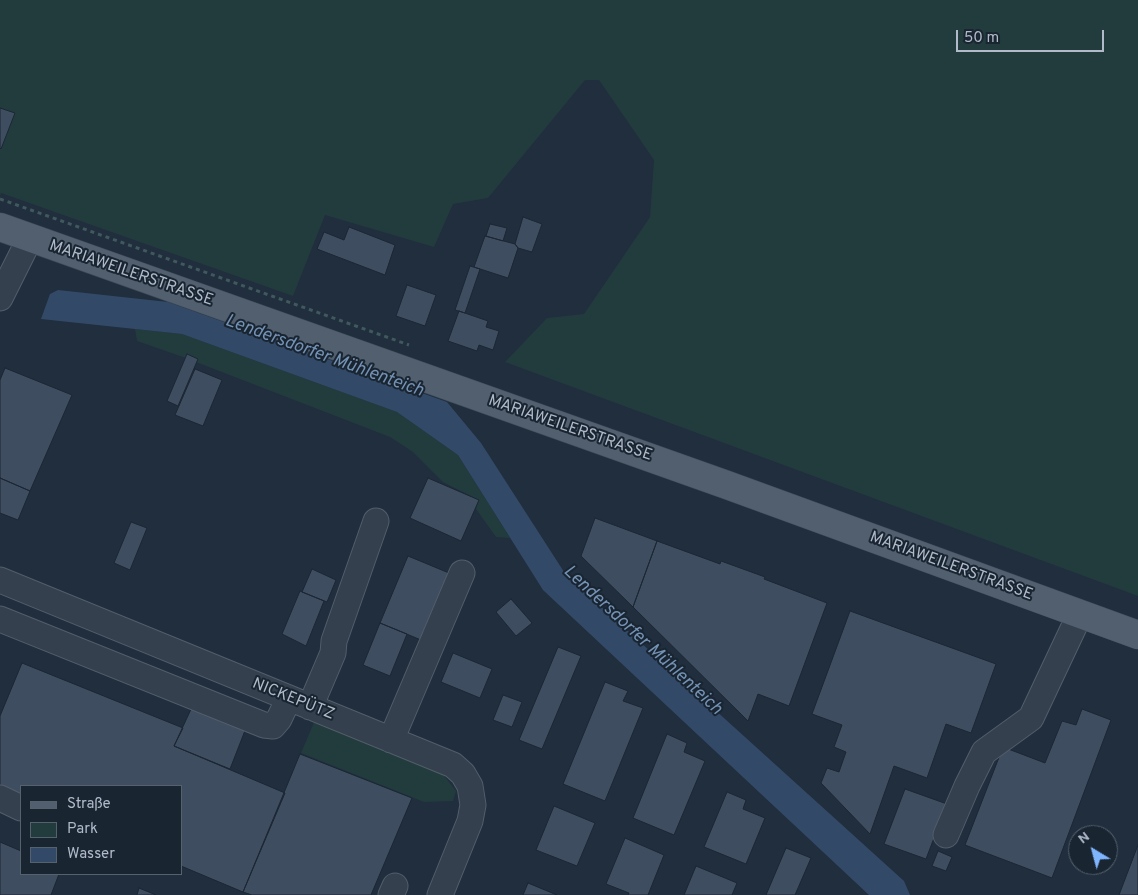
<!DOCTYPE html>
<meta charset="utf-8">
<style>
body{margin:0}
#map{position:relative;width:1138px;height:895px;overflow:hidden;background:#202e3e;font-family:Overpass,sans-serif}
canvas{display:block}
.legend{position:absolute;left:20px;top:785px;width:162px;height:90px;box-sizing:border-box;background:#1a2532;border:1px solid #56616e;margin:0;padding:6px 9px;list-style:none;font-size:15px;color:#b0bac9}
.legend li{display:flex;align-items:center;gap:10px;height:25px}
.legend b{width:25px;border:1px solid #56616e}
.north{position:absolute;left:1068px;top:825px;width:50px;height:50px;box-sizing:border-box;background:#1a2532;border:1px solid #56616e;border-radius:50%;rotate:323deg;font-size:14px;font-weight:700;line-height:20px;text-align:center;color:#b0bac9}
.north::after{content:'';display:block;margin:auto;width:18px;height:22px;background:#7fb5ff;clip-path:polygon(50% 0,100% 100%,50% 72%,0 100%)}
.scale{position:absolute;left:956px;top:30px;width:148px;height:22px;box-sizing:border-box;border:2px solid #b0bac9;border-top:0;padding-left:6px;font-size:15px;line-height:18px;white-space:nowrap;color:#b0bac9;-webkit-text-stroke:4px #1a2532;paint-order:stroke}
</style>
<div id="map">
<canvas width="1138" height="895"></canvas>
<ul class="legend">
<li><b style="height:6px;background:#525f6e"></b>Straße</li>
<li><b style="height:14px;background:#223c3e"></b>Park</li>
<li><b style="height:14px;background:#324a67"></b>Wasser</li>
</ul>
<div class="north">N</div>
<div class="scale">50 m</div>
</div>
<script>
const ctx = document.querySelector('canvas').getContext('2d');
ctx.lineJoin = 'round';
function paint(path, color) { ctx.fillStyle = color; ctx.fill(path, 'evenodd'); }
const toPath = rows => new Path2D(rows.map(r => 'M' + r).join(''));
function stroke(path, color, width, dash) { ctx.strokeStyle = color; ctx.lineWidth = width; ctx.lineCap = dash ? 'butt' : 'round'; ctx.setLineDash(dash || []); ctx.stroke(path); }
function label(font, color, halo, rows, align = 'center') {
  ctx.font = font + ' Overpass,sans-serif'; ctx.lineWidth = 4; ctx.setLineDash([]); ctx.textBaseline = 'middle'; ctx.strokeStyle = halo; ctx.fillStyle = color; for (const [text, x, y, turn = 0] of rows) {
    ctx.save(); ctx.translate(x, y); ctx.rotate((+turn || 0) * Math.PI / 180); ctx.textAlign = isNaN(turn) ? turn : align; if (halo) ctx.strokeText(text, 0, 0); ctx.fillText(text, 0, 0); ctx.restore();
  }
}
const green = toPath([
 [0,0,1138,0,1138,596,505,362,547,318,584,314,650,217,654,160,599,80,585,80,488,198,453,204,434,247,325,215,293,296,1,193,0,196],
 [135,329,182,334,397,412,458,455,510,538,496,537,476,509,479,500,443,482,413,452,390,437,183,357,137,341],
 [315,720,442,773,456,791,453,801,424,802,301,753]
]);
const water = toPath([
 [58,290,168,302,447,402,481,443,566,575,904,881,910,895,869,895,543,590,458,455,397,412,182,334,41,319,50,294]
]);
const building = toPath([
 [0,108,15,113,1,149,0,148,0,108],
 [523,217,542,224,532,252,518,248,515,244,523,217],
 [490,224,507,228,503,241,486,236,490,224],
 [349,227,395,245,385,275,317,249,324,232,344,240,349,227],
 [485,236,515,244,518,248,508,278,474,267,485,236],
 [470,266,480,269,465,313,455,310,470,266],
 [407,285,436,295,425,326,396,316,407,285],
 [459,311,488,321,486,327,499,331,493,350,479,345,477,351,448,341,459,311],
 [187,354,198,359,178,406,167,401,187,354],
 [5,368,72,395,30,491,0,478,0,380,5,368],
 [195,369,222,380,203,426,175,415,195,369],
 [0,478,30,491,18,520,0,513,0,478],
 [428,478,479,500,461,541,410,518,428,478],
 [595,518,657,541,633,607,581,556,595,518],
 [131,522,147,528,130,570,114,563,131,522],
 [657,541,720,564,721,561,765,577,764,579,827,603,789,706,758,694,748,721,633,607,657,541],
 [408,556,449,573,421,640,380,623,408,556],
 [312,569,336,580,327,602,302,592,312,569],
 [300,591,324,601,306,646,282,634,300,591],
 [511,599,532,623,516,636,496,612,511,599],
 [850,611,996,664,971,733,946,724,927,778,894,766,870,834,821,783,827,768,839,772,846,752,834,747,842,725,812,714,850,611],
 [380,623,407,634,390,676,363,665,380,623],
 [558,647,581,656,542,749,519,740,558,647],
 [453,653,492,669,480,698,441,682,453,653],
 [22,663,183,728,174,746,285,793,243,892,181,866,181,786,21,786,21,800,0,791,0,716,22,663],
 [605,682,628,691,623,701,643,708,605,801,563,784,605,682],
 [503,695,522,702,512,727,493,720,503,695],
 [192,707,246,728,230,769,174,746,192,707],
 [1082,709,1111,720,1052,878,965,845,1003,747,1045,763,1062,721,1076,725,1082,709],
 [667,734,687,743,684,752,705,761,674,835,633,818,667,734],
 [300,754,412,798,371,895,252,895,243,892,300,754],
 [905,789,947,804,926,859,884,844,905,789],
 [727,792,746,800,743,809,765,818,746,864,704,847,727,792],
 [554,806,595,823,577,866,536,850,554,806],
 [625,838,664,855,648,895,628,895,629,893,606,884,625,838],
 [0,842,21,851,21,874,59,874,51,895,0,895,0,842],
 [1138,845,1138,895,1119,895,1138,845],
 [786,848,811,858,795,895,766,895,786,848],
 [938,851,952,857,946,871,932,866,938,851],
 [696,866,737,883,732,895,684,895,696,866],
 [528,883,557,895,523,895,528,883],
 [139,888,156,895,137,895,139,888]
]);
const path = toPath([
 [0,199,409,345]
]);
const minor = toPath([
 [0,298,30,238],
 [0,580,453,765,463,774,470,786,473,805,470,821,440,895],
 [0,619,264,725,273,726,279,719,289,698],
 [310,707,333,653,334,641,376,521],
 [391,740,462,573],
 [0,798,21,808],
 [946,835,967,786,984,752,1031,718,1080,614],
 [391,895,395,886]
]);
const major = toPath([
 [0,227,727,485,1138,635]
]);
const streetNames = [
 ["MARIAWEILERSTRASSE",131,274,19],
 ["MARIAWEILERSTRASSE",570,429,19],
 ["MARIAWEILERSTRASSE",951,567,20],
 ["NICKEPÜTZ",293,700,22]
];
const waterNames = [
 ["Lendersdorfer Mühlenteich",324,357,20],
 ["Lendersdorfer Mühlenteich",642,641,43]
];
paint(green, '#223c3e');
paint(water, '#324a67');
paint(building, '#3f4d60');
stroke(building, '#1c2734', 1);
stroke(minor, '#535d6b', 27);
stroke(major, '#3e4956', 29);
stroke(path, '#40595c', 3, [4, 4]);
stroke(minor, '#34404d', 25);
stroke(major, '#525f6e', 28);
label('16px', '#b0bac9', '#1a2532', streetNames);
label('italic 18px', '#7492b4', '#1a2532', waterNames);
</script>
